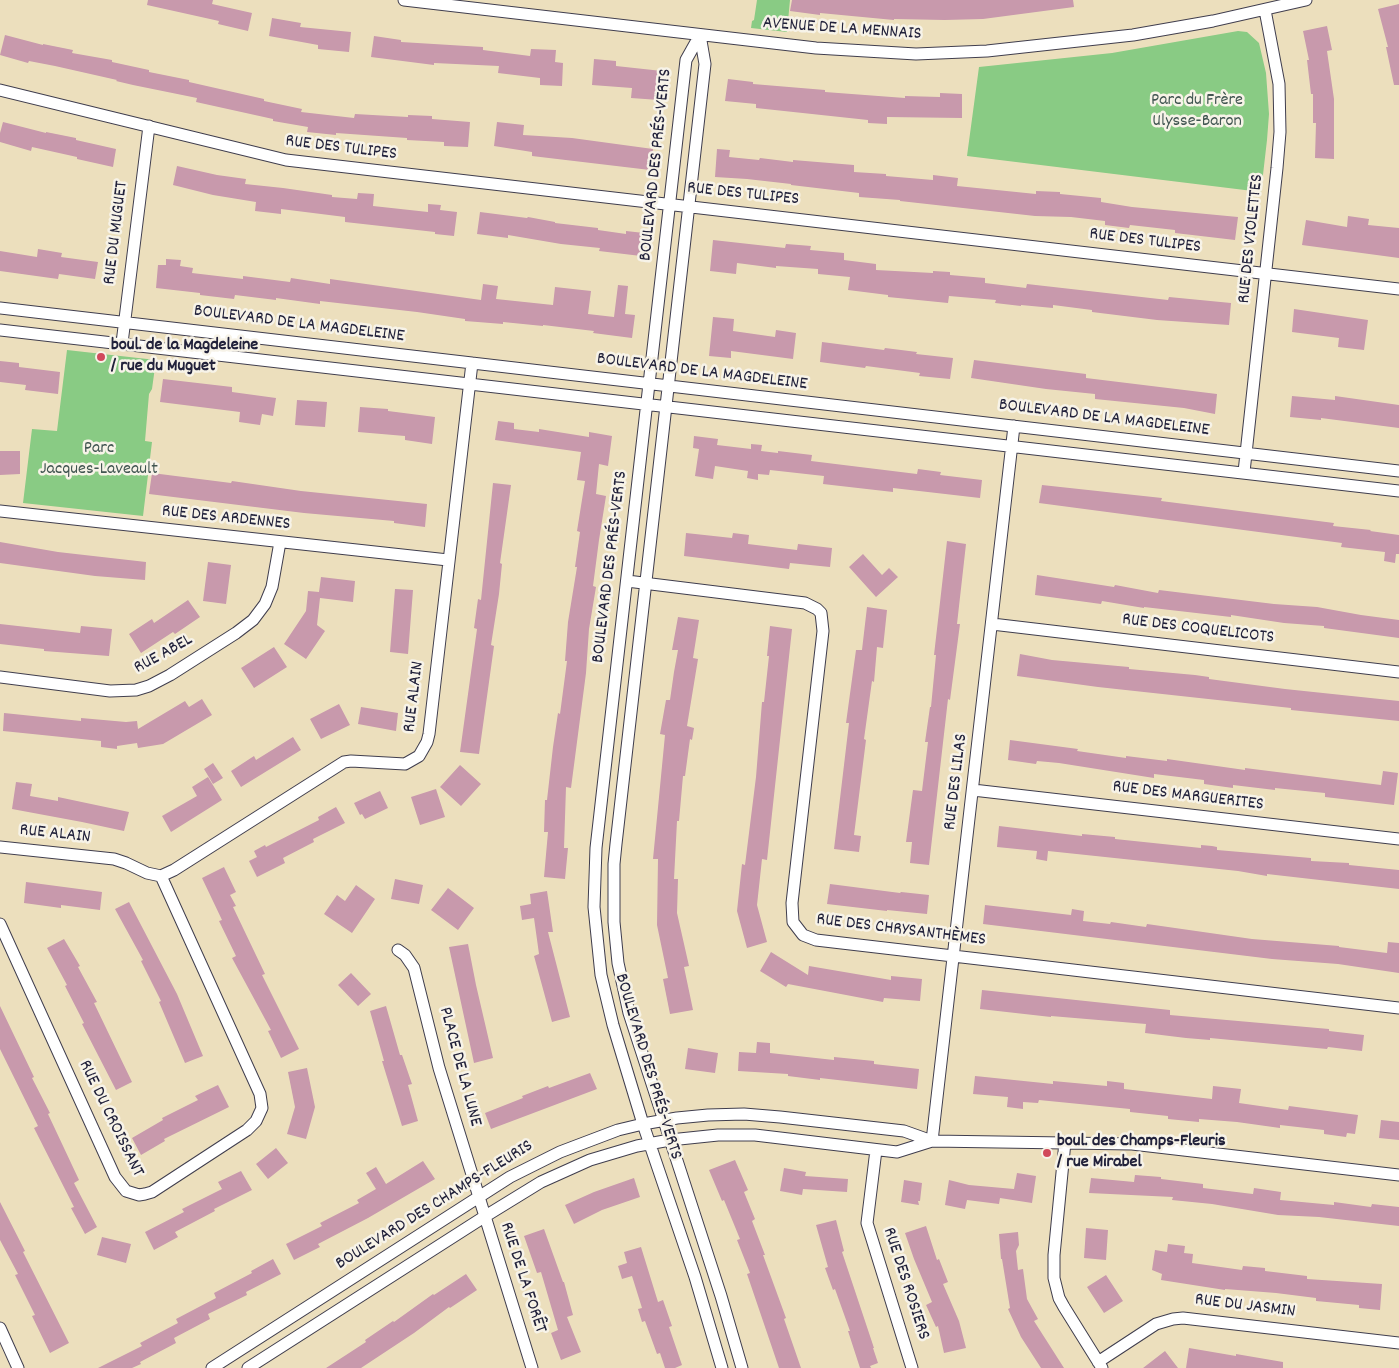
<!DOCTYPE html>
<meta charset="utf-8">
<style>
body{margin:0}
canvas{display:block;background:#ecdfbd}
</style>
<canvas width="1399" height="1368"></canvas>
<script>
const ctx = document.querySelector('canvas').getContext('2d');
ctx.lineJoin = 'round';
function paint(path, color) { ctx.fillStyle = color; ctx.fill(path, 'evenodd'); }
const toPath = rows => new Path2D(rows.map(r => 'M' + r).join(''));
function stroke(path, color, width, dash) { ctx.strokeStyle = color; ctx.lineWidth = width; ctx.lineCap = dash ? 'butt' : 'round'; ctx.setLineDash(dash || []); ctx.stroke(path); }
function label(font, color, halo, rows, align = 'center') {
  ctx.font = font + ' Dekko,sans-serif'; ctx.lineWidth = 5; ctx.setLineDash([]); ctx.textBaseline = 'middle'; ctx.strokeStyle = halo; ctx.fillStyle = color; for (const [text, x, y, turn = 0] of rows) {
    ctx.save(); ctx.translate(x, y); ctx.rotate((+turn || 0) * Math.PI / 180); ctx.textAlign = isNaN(turn) ? turn : align; if (halo) ctx.strokeText(text, 0, 0); ctx.fillText(text, 0, 0); ctx.restore();
  }
}
const green = toPath([
 [757,0,790,0,787,32,751,28,752,21,754,20],
 [1238,31,1247,32,1259,43,1266,73,1269,114,1267,140,1261,192,967,156,979,67,1112,53],
 [67,350,156,360,152,389,149,394,145,441,152,442,143,516,23,503,32,429,57,431]
]);
const building = toPath([
 [148,0,213,0,212,4,252,13,248,31,218,24,219,21,147,5],
 [792,0,1073,0,1074,7,983,19,945,20,894,19,894,20,820,13,820,15,790,11],
 [1399,4,1399,85,1394,85,1386,47,1388,47,1378,9],
 [272,18,301,23,300,27,351,32,349,52,318,49,318,45,269,36],
 [1327,26,1332,50,1327,51,1334,99,1334,159,1315,158,1316,123,1313,123,1313,94,1311,94,1307,60,1309,60,1303,31],
 [5,35,43,45,43,44,73,50,72,53,112,60,112,62,149,70,149,72,189,80,189,82,264,99,264,101,302,109,301,112,354,118,355,114,408,117,408,115,432,116,432,119,470,122,468,147,444,146,444,142,407,140,407,138,336,133,336,135,307,132,308,127,273,121,273,119,196,102,197,98,133,85,116,81,117,80,55,66,29,61,28,63,0,55],
 [374,36,401,40,401,42,483,47,483,50,530,56,531,49,556,50,555,62,563,63,562,86,540,85,540,78,498,73,499,66,434,63,434,65,371,57],
 [594,59,616,61,616,66,662,71,659,100,631,98,632,88,592,85],
 [728,79,753,82,753,84,825,90,825,92,905,98,905,96,940,97,940,93,962,94,962,118,887,117,887,124,868,123,868,120,756,108,756,104,725,101],
 [3,122,46,133,46,132,76,138,76,140,116,149,113,167,77,159,77,157,32,147,31,151,0,142,0,133],
 [497,122,524,125,523,135,572,138,653,149,650,170,532,156,532,152,494,146],
 [717,149,730,150,729,157,759,160,760,158,793,162,793,160,854,165,854,172,886,174,886,176,933,180,933,175,958,178,957,186,1036,194,1036,191,1060,192,1060,194,1101,198,1101,202,1132,207,1238,217,1235,240,1175,233,1175,230,1130,225,1129,228,1105,225,1105,221,1071,217,1035,216,900,201,900,200,859,197,859,193,791,185,791,184,747,179,715,177],
 [177,166,217,175,246,179,245,184,283,188,332,195,332,197,357,199,358,193,374,194,373,206,428,212,428,204,441,205,440,210,457,212,454,236,435,234,435,232,345,222,345,217,281,209,281,214,255,211,256,202,213,195,173,185],
 [480,212,527,218,528,217,555,222,555,223,598,228,598,230,626,234,626,231,644,233,641,256,599,251,600,248,561,244,508,235,508,238,477,234],
 [1348,216,1369,219,1368,225,1399,228,1399,258,1302,245,1306,220,1347,227],
 [713,240,785,248,786,244,799,245,811,246,810,250,844,253,844,260,876,264,876,270,933,273,933,271,950,272,950,275,985,278,985,283,1026,288,1027,284,1168,300,1169,297,1231,303,1229,325,1157,320,1092,312,1092,310,1053,305,1053,308,1021,305,1021,306,995,303,996,300,949,296,948,303,888,297,888,295,848,290,850,277,818,274,818,269,776,266,776,268,737,263,736,274,710,271],
 [38,249,62,253,61,257,98,262,95,279,59,274,58,279,0,271,0,251,37,257],
 [166,259,181,260,180,266,193,268,192,273,243,279,243,276,290,282,291,278,330,284,330,279,481,300,483,284,498,286,496,299,553,305,555,287,591,291,588,314,614,317,618,285,628,286,625,314,635,315,632,338,593,333,594,331,543,325,543,326,503,322,503,324,465,321,465,319,417,312,320,301,320,304,276,298,276,300,235,295,234,299,200,295,200,293,156,288,158,265,166,265],
 [1294,309,1368,320,1364,350,1338,347,1339,338,1292,332],
 [713,317,734,319,733,331,775,337,776,330,796,333,793,359,731,351,731,358,709,356],
 [822,342,884,350,885,348,917,352,916,354,953,358,950,379,919,376,920,373,866,366,865,368,820,362],
 [974,360,1086,374,1086,378,1217,394,1215,414,1184,408,1095,399,1095,394,1046,389,971,378],
 [0,361,19,363,19,367,60,372,58,394,25,390,26,385,0,382],
 [163,379,232,387,232,392,276,398,273,416,262,414,260,425,239,422,240,412,160,402],
 [1292,396,1335,400,1335,396,1399,405,1399,428,1321,418,1321,420,1290,417],
 [297,400,327,402,325,427,295,425],
 [360,407,388,409,388,411,435,417,432,444,405,440,405,436,358,432],
 [498,421,514,423,514,429,539,432,539,429,589,437,589,432,612,436,608,466,599,464,596,494,606,496,599,540,593,586,596,587,589,629,586,673,571,788,566,787,564,848,568,848,565,879,544,877,548,832,544,832,545,800,547,800,553,747,558,713,560,714,567,661,565,661,568,622,577,567,575,567,580,532,577,531,585,481,577,480,581,452,495,440],
 [694,436,718,439,717,445,751,449,751,444,762,445,761,451,778,453,778,451,812,455,811,461,917,474,918,469,941,472,940,475,982,480,980,498,893,488,893,492,823,484,824,476,770,470,769,475,758,474,758,480,747,478,748,471,715,466,713,479,695,476,699,449,693,448],
 [0,451,20,451,20,474,0,475],
 [152,473,231,483,232,481,301,491,427,504,425,527,394,523,394,521,304,513,149,494],
 [493,483,511,485,500,563,502,564,499,594,491,645,494,646,479,754,460,752,477,629,474,628,478,599,481,600],
 [1042,485,1162,498,1161,501,1334,523,1333,526,1371,530,1370,531,1399,535,1399,554,1396,554,1395,563,1384,561,1385,552,1341,547,1342,543,1039,503],
 [686,533,732,538,733,533,749,535,748,544,797,550,798,544,832,548,830,567,790,563,789,569,684,556],
 [947,541,966,544,957,624,960,624,950,700,948,699,929,865,910,863,912,842,906,842,913,790,922,791,928,742,925,742,930,707,931,707,936,655,934,655],
 [0,542,58,552,146,562,145,580,95,576,0,563],
 [863,554,882,575,889,568,898,577,876,597,849,567],
 [208,562,231,565,226,604,203,601],
 [1037,575,1114,587,1115,585,1158,593,1159,590,1274,604,1317,607,1361,615,1399,620,1399,638,1324,628,1324,626,1284,623,1231,615,1231,617,1144,607,1144,608,1102,601,1101,604,1035,595],
 [321,577,355,581,353,602,320,598,317,625,325,631,306,659,284,644,306,611,308,591,319,592],
 [395,589,413,590,408,654,390,652],
 [188,600,200,617,175,634,173,632,141,653,129,634,152,619,154,623],
 [867,607,887,610,883,648,877,647,874,682,872,681,864,739,866,740,854,835,861,836,859,852,834,849,849,723,846,723,856,650,862,650],
 [678,617,699,620,693,658,698,659,687,726,694,728,692,740,690,739,685,776,683,776,679,821,677,821,674,879,678,879,677,913,689,966,684,967,693,1010,670,1014,663,979,668,978,657,925,658,859,653,859,665,735,660,734,666,700,670,700,674,672,678,650,672,650],
 [0,624,80,633,81,626,112,629,109,656,44,651,44,649,0,644],
 [770,626,792,629,767,860,762,859,757,905,767,942,747,948,737,911,742,864,745,865,756,777,762,702,764,702,769,656,767,656],
 [274,647,287,667,254,688,241,668],
 [1020,654,1052,660,1129,667,1129,669,1195,675,1209,677,1209,679,1285,689,1399,701,1399,721,1291,710,1291,708,1098,687,1017,676],
 [202,699,212,715,163,744,138,748,137,743,117,746,117,749,101,747,101,741,3,731,4,713,81,721,81,718,126,722,137,721,138,729,185,701,189,707],
 [339,704,350,725,321,739,310,719],
 [361,707,398,713,396,731,358,724],
 [293,737,301,750,241,787,231,771,254,756,256,760],
 [1010,740,1078,749,1077,751,1126,758,1126,756,1167,761,1167,759,1245,770,1245,768,1381,785,1383,771,1398,773,1394,805,1325,797,1325,793,1275,788,1275,790,1233,785,1233,788,1204,784,1204,780,1154,774,1154,778,1059,763,1037,761,1036,764,1008,760],
 [213,763,223,778,213,784,204,769],
 [460,765,481,784,461,806,440,787],
 [208,777,222,800,171,832,162,816,197,796,192,787],
 [16,782,32,784,30,796,58,801,58,797,129,812,124,831,82,822,12,809],
 [436,789,445,817,420,825,411,797],
 [380,791,388,808,365,819,362,814,360,815,354,803],
 [336,807,345,823,313,839,314,842,283,858,285,863,257,877,249,861,257,857,254,851,265,845,266,847,319,820,318,817],
 [999,826,1082,836,1082,834,1115,837,1115,839,1201,848,1201,845,1212,846,1217,847,1217,850,1311,858,1311,861,1349,863,1349,865,1399,870,1399,889,1267,874,1267,876,1238,871,1048,851,1047,861,1036,859,1037,851,997,847],
 [224,867,236,892,230,895,236,906,233,907,265,974,262,975,299,1049,281,1058,268,1031,271,1030,232,958,236,956,219,921,222,920,202,878],
 [395,879,423,885,419,904,391,899],
 [26,882,102,892,100,910,61,905,61,908,24,903],
 [830,884,900,893,901,892,929,895,927,914,887,910,887,911,827,904],
 [356,885,375,899,352,933,324,914,337,895,345,901],
 [448,888,474,908,458,930,431,910],
 [547,891,553,932,548,932,570,1017,552,1022,534,956,539,954,534,918,522,920,520,906,531,904,530,894],
 [129,902,177,994,203,1056,185,1063,159,1002,161,1001,141,961,143,960,115,909],
 [985,905,1071,915,1072,909,1084,911,1083,921,1110,924,1111,922,1146,927,1147,924,1252,939,1339,946,1339,947,1387,953,1388,942,1399,943,1399,973,1338,964,1272,959,983,924],
 [64,939,80,966,78,967,97,1002,94,1003,132,1082,116,1090,82,1024,84,1023,65,986,67,985,47,948],
 [468,944,476,985,493,1058,474,1063,449,947],
 [771,952,808,975,809,966,891,980,891,976,922,979,920,1001,884,998,883,1002,788,984,786,987,760,971],
 [351,973,371,994,358,1006,338,985],
 [982,990,1170,1010,1170,1015,1329,1029,1329,1031,1364,1035,1362,1051,1328,1047,1327,1049,1210,1038,1210,1040,1186,1038,1145,1033,1146,1024,1051,1016,1051,1017,980,1009],
 [0,1006,34,1077,32,1078,50,1113,48,1114,79,1180,74,1183,97,1227,85,1234,71,1208,74,1207,34,1128,38,1126,0,1049],
 [386,1006,400,1055,402,1055,412,1084,408,1085,418,1121,402,1126,382,1061,384,1061,370,1011],
 [757,1042,770,1043,770,1053,834,1060,834,1057,874,1061,874,1064,919,1069,917,1089,820,1078,820,1080,788,1076,788,1074,738,1071,739,1052,756,1053],
 [688,1048,718,1053,715,1073,685,1069],
 [307,1068,315,1107,306,1139,287,1134,295,1107,288,1072],
 [590,1073,597,1089,491,1129,485,1113,523,1098,522,1096,548,1086,549,1088],
 [975,1076,1053,1084,1053,1081,1107,1086,1107,1081,1124,1083,1124,1089,1212,1099,1213,1086,1241,1089,1239,1103,1288,1110,1289,1106,1358,1115,1355,1134,1347,1133,1346,1137,1324,1134,1324,1130,1280,1125,1280,1128,1237,1122,1199,1119,1199,1122,1168,1119,1168,1116,1130,1112,1130,1109,1039,1100,1038,1103,1023,1102,1023,1109,1007,1107,1008,1097,973,1094],
 [218,1085,229,1107,164,1139,165,1141,141,1155,132,1138,163,1120,162,1118,198,1100,195,1096],
 [1381,1120,1399,1122,1399,1140,1379,1138],
 [276,1148,288,1163,268,1179,256,1164],
 [735,1160,748,1190,744,1192,755,1219,752,1221,765,1255,763,1255,786,1318,784,1319,801,1368,779,1368,747,1274,750,1273,737,1240,740,1239,724,1200,722,1201,709,1170],
 [423,1161,435,1179,368,1218,318,1244,320,1247,294,1260,286,1244,322,1226,320,1223,359,1203,357,1200,376,1189,366,1173,376,1167,386,1184],
 [784,1168,806,1172,805,1176,848,1179,847,1192,803,1189,802,1195,780,1191],
 [241,1171,252,1190,214,1209,215,1211,175,1232,178,1237,154,1250,145,1232,184,1212,182,1209,222,1189,218,1182],
 [1017,1173,1036,1176,1032,1203,1000,1198,999,1204,967,1200,965,1209,945,1205,949,1180,969,1185,1014,1189],
 [1135,1175,1161,1177,1161,1179,1203,1184,1203,1188,1253,1194,1254,1188,1281,1192,1280,1200,1334,1205,1334,1202,1371,1207,1372,1204,1399,1207,1399,1226,1319,1217,1278,1215,1212,1204,1172,1200,1173,1197,1089,1193,1091,1178,1134,1182],
 [634,1178,640,1197,602,1210,574,1224,565,1205,594,1192],
 [904,1180,922,1183,920,1201,918,1201,919,1205,901,1202],
 [0,1202,25,1251,23,1252,69,1343,50,1353,32,1316,35,1315,15,1275,18,1274,0,1240],
 [836,1220,844,1251,842,1252,874,1348,873,1348,878,1363,870,1366,871,1368,860,1368,848,1331,850,1331,835,1289,833,1290,825,1268,828,1267,816,1225],
 [926,1226,937,1260,939,1259,948,1282,943,1284,959,1321,966,1348,944,1353,938,1326,936,1327,926,1305,932,1302,914,1259,905,1233],
 [1086,1228,1108,1230,1106,1260,1084,1258],
 [544,1229,563,1282,564,1282,573,1315,567,1317,581,1352,561,1360,551,1333,558,1330,541,1272,537,1273,524,1236],
 [1018,1232,1019,1245,1016,1251,1018,1270,1023,1269,1027,1299,1038,1319,1034,1321,1064,1368,1041,1368,1021,1337,1008,1309,1010,1308,1002,1259,1001,1259,999,1234],
 [102,1237,131,1244,126,1263,97,1255],
 [1168,1244,1185,1246,1184,1253,1193,1254,1192,1263,1242,1270,1243,1266,1265,1268,1265,1271,1307,1276,1307,1279,1382,1284,1380,1310,1359,1308,1359,1305,1316,1301,1316,1298,1276,1293,1225,1289,1225,1290,1161,1280,1162,1274,1152,1270,1155,1250,1167,1252],
 [641,1247,658,1302,663,1300,672,1326,669,1327,682,1365,675,1368,665,1368,660,1353,657,1354,645,1321,642,1322,638,1309,642,1308,632,1276,622,1279,618,1266,627,1263,624,1252],
 [273,1259,281,1274,246,1292,247,1295,208,1314,210,1319,174,1338,176,1343,140,1362,141,1364,132,1368,98,1368,142,1346,140,1343,178,1323,176,1319,216,1298,214,1293,252,1273,251,1271],
 [466,1274,477,1290,450,1308,449,1307,414,1333,361,1368,326,1368,366,1342,365,1340,393,1321,394,1322,433,1294,434,1295],
 [1106,1275,1123,1301,1104,1313,1087,1287],
 [1189,1348,1236,1356,1236,1354,1283,1362,1283,1368,1186,1368],
 [1165,1351,1178,1368,1143,1368]
]);
const minor = toPath([
 [404,0,816,48,916,54,987,51,1133,35,1213,21,1306,0],
 [700,35,686,60,596,848,594,907,601,975,613,1025,643,1124,695,1277,722,1368],
 [700,35,705,64,616,844,614,864,614,922,618,963,629,1013,721,1296,742,1368],
 [0,90,286,160,1399,289],
 [0,308,1399,471],
 [0,330,1399,491],
 [122,343,149,126],
 [1244,472,1277,168,1280,132,1279,84,1265,10],
 [0,511,448,560],
 [627,581,805,603,817,609,821,613,823,631,792,903,793,922,803,935,816,940,1399,1008],
 [992,624,1399,672],
 [0,677,110,691,136,690,149,686,170,675,236,633,253,620,265,604,272,587,280,542],
 [973,790,1399,839],
 [0,847,114,859,126,863,147,873,161,876,174,870,344,762,351,761,405,764,419,756,427,742,429,734,472,363],
 [0,924,115,1177,126,1191,139,1195,145,1194,152,1192,247,1130,256,1121,262,1108,260,1094,161,876],
 [398,950,405,955,414,968,439,1068,532,1368],
 [932,1141,1014,426],
 [1065,1142,1054,1255,1054,1278,1059,1298,1064,1307,1102,1368],
 [876,1150,867,1223,912,1368],
 [0,1328,18,1368],
 [1098,1362,1156,1324,1173,1319,1183,1318,1399,1343],
 [212,1368,510,1177,560,1152,618,1130,643,1124,677,1118,708,1115,744,1114,780,1117,904,1131,932,1141],
 [248,1368,484,1217,541,1182,590,1160,637,1146,670,1140,718,1135,755,1135,897,1152,932,1141,1132,1144,1399,1175]
]);
const markers = [
 [101,357,5,"#d1495b"],
 [1047,1153,5,"#d1495b"]
];
const streetNames = [
 ["AVENUE DE LA MENNAIS",842,30,4],
 ["RUE DES TULIPES",341,149,7],
 ["BOULEVARD DES PRÉS-VERTS",657,165,-84],
 ["RUE DES TULIPES",743,195,6],
 ["RUE DU MUGUET",117,233,-83],
 ["RUE DES VIOLETTES",1252,239,-84],
 ["RUE DES TULIPES",1145,242,7],
 ["BOULEVARD DE LA MAGDELEINE",299,325,7],
 ["BOULEVARD DE LA MAGDELEINE",702,373,7],
 ["BOULEVARD DE LA MAGDELEINE",1104,419,7],
 ["RUE DES ARDENNES",226,519,6],
 ["BOULEVARD DES PRÉS-VERTS",611,567,-83],
 ["RUE DES COQUELICOTS",1198,630,7],
 ["RUE ABEL",164,655,-29],
 ["RUE ALAIN",415,697,-83],
 ["RUE DES LILAS",957,782,-83],
 ["RUE DES MARGUERITES",1188,797,7],
 ["RUE ALAIN",55,835,6],
 ["RUE DES CHRYSANTHÈMES",901,931,7],
 ["PLACE DE LA LUNE",459,1067,75],
 ["BOULEVARD DES PRÉS-VERTS",647,1067,73],
 ["RUE DU CROISSANT",110,1119,64],
 ["BOULEVARD DES CHAMPS-FLEURIS",435,1206,-32],
 ["RUE DE LA FORÊT",522,1278,72],
 ["RUE DES ROSIERS",905,1284,72],
 ["RUE DU JASMIN",1245,1307,7]
];
const parkNames = [
 ["Parc du Frère",1197,102],
 ["Ulysse-Baron",1197,123],
 ["Parc",99,450],
 ["Jacques-Laveault",99,471]
];
const poiNames = [
 ["boul. de la Magdeleine",111,347],
 ["/ rue du Muguet",111,368],
 ["boul. des Champs-Fleuris",1057,1143],
 ["/ rue Mirabel",1057,1164]
];
paint(green, '#89cb84');
paint(building, '#c899ac');
stroke(minor, '#403e4e', 13);
stroke(minor, '#fff', 11);
for (const [x, y, r, color] of markers) { const dot = new Path2D(); dot.arc(x, y, r, 0, 2 * Math.PI); ctx.fillStyle = color; ctx.fill(dot); stroke(dot, '#f7f3e8', 2); }
label('18px', '#22223b', '#f7f3e8', streetNames);
label('18px', '#415551', '#f7f3e8', parkNames);
label('bold 18px', '#22223b', '#f7f3e8', poiNames, 'left');
</script>
